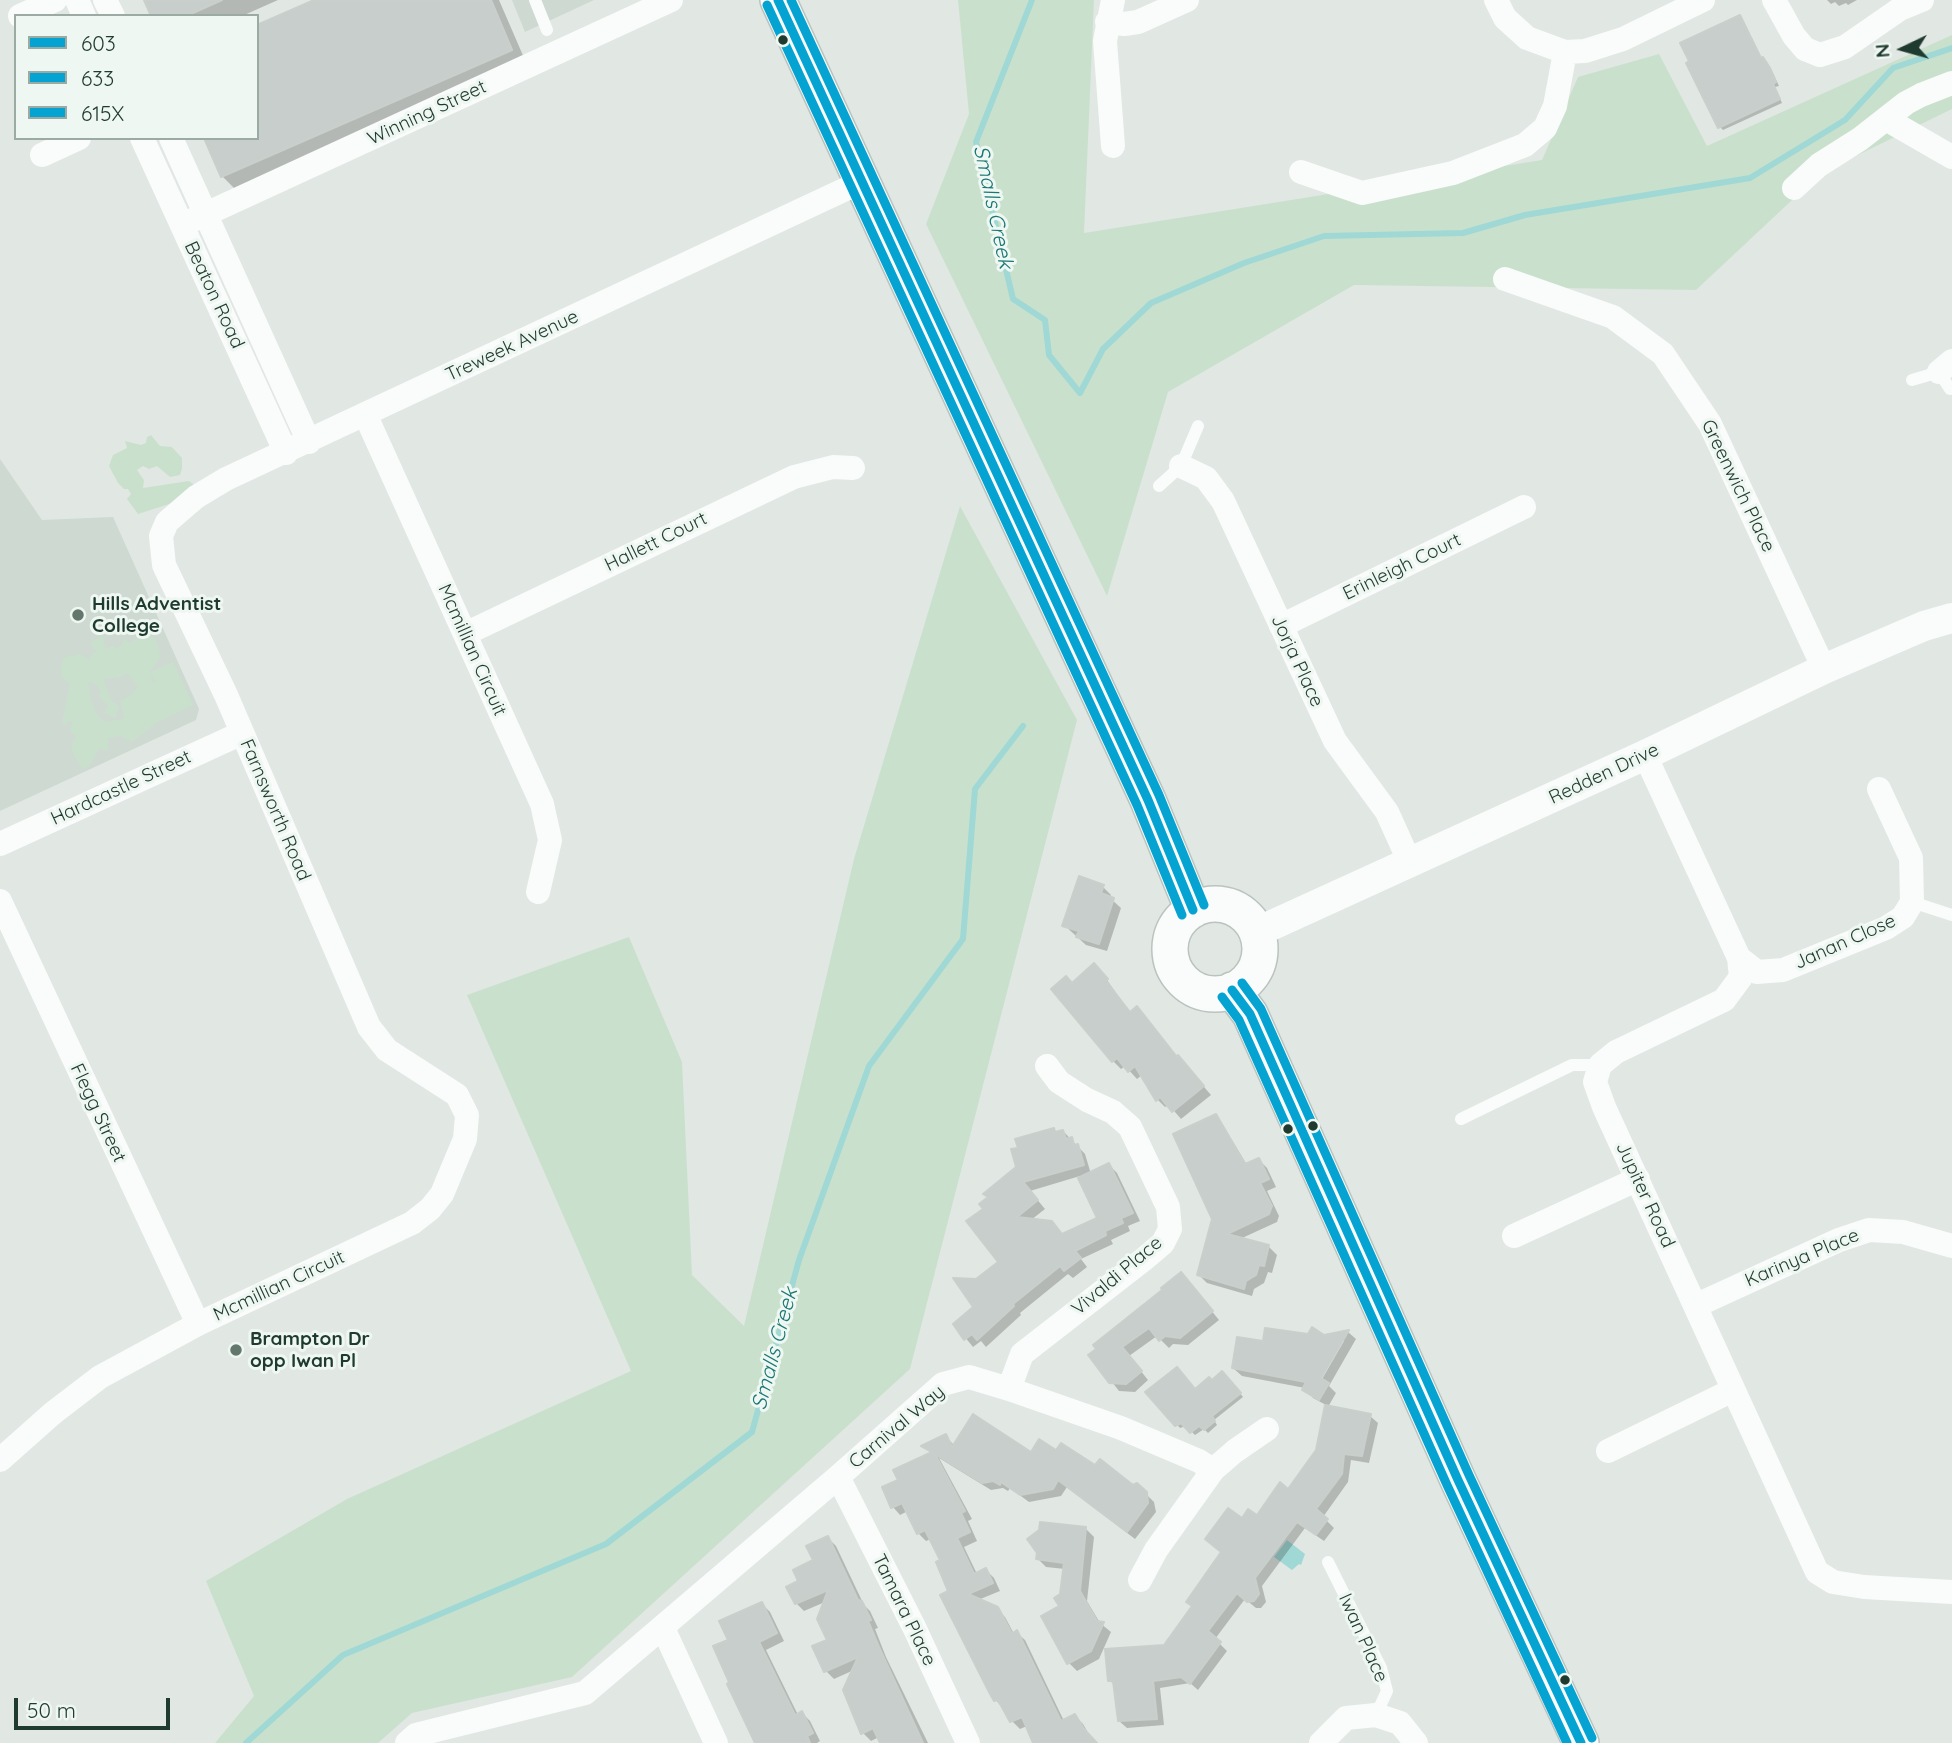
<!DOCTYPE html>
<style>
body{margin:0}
#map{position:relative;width:1952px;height:1743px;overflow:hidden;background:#e1e7e3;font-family:Quicksand,sans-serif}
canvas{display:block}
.legend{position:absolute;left:14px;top:14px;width:245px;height:126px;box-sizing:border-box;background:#eef7f1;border:2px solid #9baba3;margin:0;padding:9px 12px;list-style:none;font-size:21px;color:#1f3a2e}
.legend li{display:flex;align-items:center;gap:14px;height:35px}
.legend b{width:35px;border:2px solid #9baba3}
.north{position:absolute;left:1868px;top:14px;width:70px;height:70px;-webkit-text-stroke:5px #eef7f1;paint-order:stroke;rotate:265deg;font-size:19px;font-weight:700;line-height:28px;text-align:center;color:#1f3a2e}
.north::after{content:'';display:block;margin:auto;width:24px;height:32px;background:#1f3a2e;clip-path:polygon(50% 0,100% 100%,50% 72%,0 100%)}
.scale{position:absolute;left:14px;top:1698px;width:156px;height:32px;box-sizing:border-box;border:4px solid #1f3a2e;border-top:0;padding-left:9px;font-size:21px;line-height:24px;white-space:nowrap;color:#1f3a2e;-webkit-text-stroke:5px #eef7f1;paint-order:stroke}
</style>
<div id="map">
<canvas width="1952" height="1743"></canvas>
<ul class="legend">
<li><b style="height:9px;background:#05a3d2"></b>603</li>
<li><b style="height:9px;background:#05a3d2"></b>633</li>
<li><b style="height:9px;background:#05a3d2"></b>615X</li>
</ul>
<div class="north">N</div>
<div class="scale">50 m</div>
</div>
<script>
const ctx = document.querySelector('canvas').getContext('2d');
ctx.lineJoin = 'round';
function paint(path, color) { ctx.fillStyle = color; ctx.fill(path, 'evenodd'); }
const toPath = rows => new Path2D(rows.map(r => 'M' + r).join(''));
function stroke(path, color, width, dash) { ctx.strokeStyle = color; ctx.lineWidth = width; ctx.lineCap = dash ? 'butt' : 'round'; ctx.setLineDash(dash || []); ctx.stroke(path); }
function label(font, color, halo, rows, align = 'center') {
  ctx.font = font + ' Quicksand,sans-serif'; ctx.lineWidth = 6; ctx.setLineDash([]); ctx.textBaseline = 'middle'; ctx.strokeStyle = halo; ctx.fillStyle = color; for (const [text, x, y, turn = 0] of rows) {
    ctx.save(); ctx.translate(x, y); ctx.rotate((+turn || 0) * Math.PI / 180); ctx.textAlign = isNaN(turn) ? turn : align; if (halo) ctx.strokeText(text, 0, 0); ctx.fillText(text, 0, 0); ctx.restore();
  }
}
const built = toPath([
 [512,0,594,0,525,32],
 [0,459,42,520,113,517,199,709,196,720,0,811]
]);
const green = toPath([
 [958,0,1094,0,1084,233,1542,160,1578,77,1659,54,1707,146,1952,35,1952,109,1821,173,1696,290,1354,285,1168,392,1107,596,926,224,969,114],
 [151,435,160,446,172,447,182,458,182,469,180,475,170,477,157,466,149,469,143,466,137,470,144,480,143,488,189,481,193,484,195,492,188,498,138,514,127,499,131,494,128,489,124,489,118,483,109,466,113,455,127,448,125,441,141,445,146,443,147,437],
 [960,506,1077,720,910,1369,572,1677,412,1713,378,1743,215,1743,254,1696,206,1581,347,1499,631,1371,467,995,629,937,682,1062,692,1275,744,1326,854,859],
 [103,636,105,649,112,646,118,649,125,639,129,643,136,639,147,639,149,636,154,638,159,648,160,658,150,672,152,681,156,684,151,672,173,662,193,705,156,723,132,742,121,736,108,738,108,750,99,749,88,767,82,768,72,752,73,740,76,739,75,734,70,732,72,721,66,722,66,725,62,723,70,684,62,677,61,669,63,658,80,654,89,660,93,653,98,651,92,647,91,642],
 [128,673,138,687,131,695,120,701,124,719,104,722,96,713,91,701,88,682,93,682,101,690,99,697,108,705,104,713,115,719,119,706,112,702,103,679,121,677]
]);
const water = toPath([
 [1287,1540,1305,1554,1301,1565,1299,1564,1292,1570,1274,1557]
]);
const shadow = toPath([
 [146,0,278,0,242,16,153,16],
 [318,0,499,0,528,67,239,193,222,176,257,138],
 [1827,0,1857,0,1848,5,1846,3,1839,6,1835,2,1831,4],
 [1739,17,1762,59,1767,62,1773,73,1779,86,1775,87,1782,103,1723,130,1720,127],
 [1103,887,1111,895,1110,898,1121,908,1107,951,1086,945,1064,925],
 [1102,973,1131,1014,1186,1066,1211,1095,1181,1119,1169,1105,1165,1107,1157,1099,1142,1075,1137,1079,1125,1066,1121,1069,1113,1061,1072,984],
 [1215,1117,1223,1125,1247,1165,1259,1160,1267,1168,1276,1187,1267,1191,1279,1216,1277,1222,1240,1239,1269,1247,1277,1255,1272,1273,1268,1272,1264,1283,1254,1289,1252,1296,1207,1283,1198,1274,1214,1219],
 [1053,1130,1057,1133,1063,1131,1085,1154,1091,1174,1109,1165,1117,1173,1140,1221,1128,1226,1130,1231,1111,1240,1113,1244,1081,1259,1087,1267,1073,1278,1068,1274,1020,1313,1021,1315,986,1347,981,1341,973,1347,955,1325,976,1307,976,1281,1000,1262,985,1209,989,1198,985,1194,1018,1167],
 [1080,1176,1099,1219,1063,1235,1031,1220,1045,1209,1030,1191],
 [1189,1283,1219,1320,1188,1345,1173,1344,1169,1348,1157,1336,1129,1356,1148,1380,1135,1392,1119,1391,1091,1355],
 [1348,1332,1356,1339,1329,1386,1336,1393,1328,1407,1370,1416,1378,1423,1369,1463,1351,1460,1348,1482,1323,1517,1334,1528,1324,1541,1305,1528,1262,1586,1266,1602,1261,1608,1256,1608,1245,1599,1215,1639,1227,1651,1198,1690,1190,1683,1160,1688,1164,1725,1127,1728,1119,1721,1116,1686,1110,1681,1165,1646,1194,1607,1242,1521,1257,1518,1289,1492,1318,1451,1326,1405,1313,1398,1305,1388,1242,1376,1233,1368,1264,1343],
 [1340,1341,1344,1341,1318,1386,1315,1385],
 [1226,1376,1243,1397,1214,1420,1217,1425,1208,1433,1204,1429,1195,1435,1186,1426,1180,1428,1148,1393,1195,1391],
 [946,1437,955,1446,1031,1454,1057,1452,1095,1468,1145,1493,1154,1502,1156,1512,1135,1539,1067,1487,1061,1496,1029,1502,1010,1488,1008,1491,1003,1488,991,1490,939,1458,972,1519,968,1521,977,1541,964,1547,977,1574,986,1570,994,1578,1000,1591,978,1600,996,1609,1005,1617,1014,1634,1017,1633,1025,1640,1064,1721,1075,1716,1083,1724,1094,1743,1035,1743,1027,1726,1020,1729,1012,1721,996,1700,951,1592,942,1561,931,1539,926,1541,918,1533,908,1511,900,1515,893,1507,900,1481,932,1454,924,1446],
 [1086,1529,1094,1537,1087,1601,1100,1623,1111,1632,1099,1659,1077,1671,1069,1663,1062,1595,1065,1569,1046,1567,1038,1559],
 [828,1538,836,1546,864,1605,870,1611,878,1628,875,1629,886,1657,928,1743,884,1743,889,1732,871,1741,863,1733,854,1670,834,1679,826,1671,815,1647,830,1641,825,1602,804,1611,796,1603,800,1582],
 [762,1604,770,1612,784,1641,766,1650,798,1715,802,1713,810,1721,820,1741,817,1743,756,1743,731,1683,730,1640]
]);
const stream = toPath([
 [1032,0,976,142,1013,299,1045,320,1049,355,1080,393,1103,349,1151,303,1244,263,1324,236,1463,233,1525,215,1750,178,1845,120,1893,68,1952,48],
 [246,1743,343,1655,606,1544,752,1432,799,1260,869,1066,963,939,975,789,1023,726]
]);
const building = toPath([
 [144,0,222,0,186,16,151,16,144,0],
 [314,0,491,0,512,50,221,177,204,138,257,138,257,25,314,0],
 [1740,15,1761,58,1763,57,1770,68,1776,82,1773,84,1780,99,1718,128,1686,63,1689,61,1680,43,1740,15],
 [1079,876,1104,885,1101,893,1114,898,1099,944,1076,937,1079,931,1062,926,1079,876],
 [1094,963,1108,979,1106,981,1130,1012,1137,1006,1177,1057,1178,1055,1204,1086,1172,1112,1160,1097,1156,1101,1135,1066,1128,1072,1117,1058,1112,1062,1051,989,1066,976,1072,983,1094,963],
 [1216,1114,1245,1164,1259,1158,1269,1179,1260,1183,1272,1206,1269,1214,1227,1234,1269,1245,1264,1266,1259,1265,1256,1275,1246,1281,1244,1289,1197,1275,1212,1219,1173,1134,1216,1114],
 [1054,1128,1055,1132,1063,1130,1066,1139,1072,1137,1074,1145,1078,1144,1084,1165,1023,1182,1038,1200,1017,1217,1052,1221,1062,1234,1097,1218,1078,1178,1109,1163,1133,1213,1121,1218,1123,1223,1105,1231,1106,1235,1075,1251,1081,1258,1064,1271,1060,1266,1013,1304,1014,1306,977,1340,972,1334,964,1340,953,1324,973,1307,953,1278,976,1279,998,1262,966,1221,983,1209,979,1204,988,1197,983,1194,1016,1167,1011,1149,1018,1148,1015,1139,1054,1128],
 [1181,1272,1213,1311,1180,1338,1165,1336,1159,1341,1149,1328,1122,1347,1142,1371,1126,1384,1109,1383,1088,1355,1096,1349,1093,1345,1162,1290,1161,1288,1181,1272],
 [1312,1327,1324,1335,1349,1330,1321,1378,1329,1383,1319,1400,1302,1390,1306,1382,1232,1368,1237,1337,1263,1341,1265,1328,1308,1334,1312,1327],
 [1177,1367,1195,1389,1209,1377,1212,1380,1222,1371,1241,1393,1212,1416,1215,1421,1204,1430,1199,1426,1190,1433,1181,1423,1175,1426,1145,1392,1177,1367],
 [1325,1405,1371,1414,1362,1456,1344,1454,1342,1474,1316,1509,1328,1519,1316,1535,1297,1522,1255,1578,1259,1594,1254,1601,1247,1602,1237,1593,1208,1631,1221,1642,1190,1684,1181,1677,1153,1681,1157,1719,1118,1721,1113,1681,1108,1681,1105,1649,1164,1645,1192,1606,1186,1602,1221,1552,1205,1539,1228,1508,1242,1518,1248,1509,1257,1515,1280,1482,1288,1489,1316,1450,1325,1405],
 [973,1414,1031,1452,1039,1439,1056,1450,1061,1443,1095,1465,1100,1459,1133,1485,1137,1483,1147,1492,1148,1503,1127,1532,1058,1480,1053,1489,1020,1495,1001,1482,1000,1485,993,1481,982,1483,935,1454,965,1511,961,1513,970,1532,957,1538,974,1574,986,1568,993,1583,968,1594,998,1607,1012,1634,1017,1630,1061,1721,1075,1714,1084,1729,1097,1743,1033,1743,1022,1717,1010,1722,998,1700,994,1701,989,1692,940,1595,948,1591,936,1562,940,1560,925,1530,917,1534,902,1503,891,1508,882,1487,898,1480,893,1470,932,1452,921,1446,946,1434,952,1447,973,1414],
 [1040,1522,1086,1527,1080,1591,1097,1621,1104,1622,1091,1651,1067,1664,1041,1616,1059,1606,1054,1598,1060,1594,1064,1563,1036,1559,1037,1553,1027,1539,1039,1530,1040,1522],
 [828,1536,858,1600,862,1601,871,1620,868,1621,879,1647,923,1743,880,1743,873,1728,861,1734,843,1690,858,1657,824,1672,812,1646,827,1640,817,1619,828,1590,795,1604,786,1587,798,1581,793,1570,813,1560,806,1546,828,1536],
 [762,1602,777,1633,759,1642,795,1715,802,1711,813,1733,807,1736,810,1743,755,1743,727,1684,729,1682,713,1646,728,1640,719,1621,762,1602]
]);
const service = toPath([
 [535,0,547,30],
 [1912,380,1939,372,1950,389],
 [1159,486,1181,466,1198,426],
 [1912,902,1952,915],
 [1461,1119,1572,1065,1600,1065],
 [1328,1562,1381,1668,1387,1691,1376,1715]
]);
const minor = toPath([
 [77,0,84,16],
 [105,0,113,16],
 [1113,0,1105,41,1113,146],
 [1496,0,1505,18,1527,38,1565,52,1585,51,1623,39,1703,0],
 [1774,0,1794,36,1805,49,1820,55,1845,47,1900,9,1922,0],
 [20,16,55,0],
 [1107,22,1124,24,1138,22,1187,0],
 [1886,119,1952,157],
 [142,138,286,453],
 [171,138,309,442],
 [42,155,79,138],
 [1301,172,1362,193,1453,173,1525,145,1545,128,1555,106,1565,52],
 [1794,188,1819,165,1860,139,1906,103,1921,95,1952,83],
 [182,225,671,0],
 [1505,279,1613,317,1663,354,1710,424,1824,669],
 [1939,372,1952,361],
 [365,414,542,804,550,840,538,892],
 [1181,466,1206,478,1223,501,1335,741,1387,812,1410,863],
 [1281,626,1524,507],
 [465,634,794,477,833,467,853,468],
 [1645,755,1739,958,1741,977,1724,1000,1616,1052,1600,1065,1595,1082,1604,1107,1817,1572,1833,1582,1864,1587,1952,1592],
 [0,844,242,733],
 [0,901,198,1324],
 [1739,958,1757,972,1783,970,1886,928,1903,917,1912,902,1911,858,1879,789],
 [1514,1236,1638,1179],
 [1697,1305,1839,1240,1869,1230,1903,1232,1952,1246],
 [1009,1389,1022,1354,1143,1260,1163,1243,1170,1229,1168,1207,1130,1127,1113,1112,1087,1100,1059,1082,1047,1066],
 [1608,1451,1733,1390],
 [0,1460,53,1413,100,1377,198,1324,412,1223,430,1209,442,1194,465,1139,467,1115,457,1095,387,1050,369,1027,226,695,164,565,161,536,167,522,196,497,226,479,863,181],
 [838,1477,915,1629,968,1743],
 [1140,1580,1156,1550,1213,1470,1235,1451,1267,1429],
 [663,1628,716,1743],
 [407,1743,416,1735,585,1693,838,1477,943,1384,969,1377,1009,1389,1121,1428,1199,1461,1213,1470],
 [1321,1743,1346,1718,1376,1715,1400,1723,1416,1743]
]);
const tertiary = toPath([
 [1257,932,1645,755,1824,669,1924,626,1952,618]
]);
const secondary = toPath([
 [778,0,1148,800,1193,910],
 '1170 949a45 45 0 1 1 90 0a45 45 0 1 1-90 0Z',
 [1232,990,1250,1014,1458,1480,1581,1743]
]);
const bus1 = toPath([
 [778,0,1148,800,1193,910],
 [1232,990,1250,1014,1458,1480,1581,1743]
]);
const bus2 = toPath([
 [767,5,1137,805,1182,915],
 [1222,997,1239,1020,1447,1485,1567,1743]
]);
const bus3 = toPath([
 [791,0,1159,795,1204,905],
 [1242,983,1261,1009,1469,1475,1592,1738]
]);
const markers = [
 [783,40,6,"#1f3a2e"],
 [78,615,7,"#63776d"],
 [1313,1126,6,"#1f3a2e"],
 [1288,1129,6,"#1f3a2e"],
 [236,1350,7,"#63776d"],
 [1565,1680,6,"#1f3a2e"]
];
const streetNames = [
 ["Winning Street",427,113,-25],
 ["Beaton Road",214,295,65],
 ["Treweek Avenue",512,346,-25],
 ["Greenwich Place",1738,486,64],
 ["Hallett Court",656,542,-26],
 ["Erinleigh Court",1402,567,-26],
 ["Mcmillian Circuit",472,650,66],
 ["Jorja Place",1297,661,65],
 ["Redden Drive",1604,774,-25],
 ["Hardcastle Street",121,788,-25],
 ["Farnsworth Road",275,810,67],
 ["Janan Close",1845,942,-24],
 ["Flegg Street",98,1113,65],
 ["Jupiter Road",1645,1195,65],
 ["Karinya Place",1802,1258,-23],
 ["Vivaldi Place",1117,1276,-40],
 ["Mcmillian Circuit",279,1286,-25],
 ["Carnival Way",897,1427,-40],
 ["Tamara Place",904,1610,64],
 ["Iwan Place",1363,1638,66]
];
const poiNames = [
 ["Hills Adventist",92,604],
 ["College",92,626],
 ["Brampton Dr",250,1339],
 ["opp Iwan Pl",250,1361]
];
const waterNames = [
 ["Smalls Creek",993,207,78],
 ["Smalls Creek",775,1349,-75]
];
paint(built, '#ced9d2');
paint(green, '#c9e1cc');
paint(water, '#a0d8d5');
paint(shadow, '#0003');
stroke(stream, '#a0d8d5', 6);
paint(building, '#c8cecb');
stroke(building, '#c9d0cc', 2);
stroke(secondary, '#bac4be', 38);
stroke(service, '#fafbfb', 12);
stroke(minor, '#fafbfb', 24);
stroke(tertiary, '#fafbfb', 30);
stroke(secondary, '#fafbfb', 35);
stroke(bus1, '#05a3d2', 9);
stroke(bus2, '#05a3d2', 9);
stroke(bus3, '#05a3d2', 9);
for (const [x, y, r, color] of markers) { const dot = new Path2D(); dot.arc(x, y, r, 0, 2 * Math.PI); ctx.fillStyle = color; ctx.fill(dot); stroke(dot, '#eef7f1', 2.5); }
label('19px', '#1f3a2e', '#eef7f1', streetNames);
label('bold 19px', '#1f3a2e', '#eef7f1', poiNames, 'left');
label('italic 21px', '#197674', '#eef7f1', waterNames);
</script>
